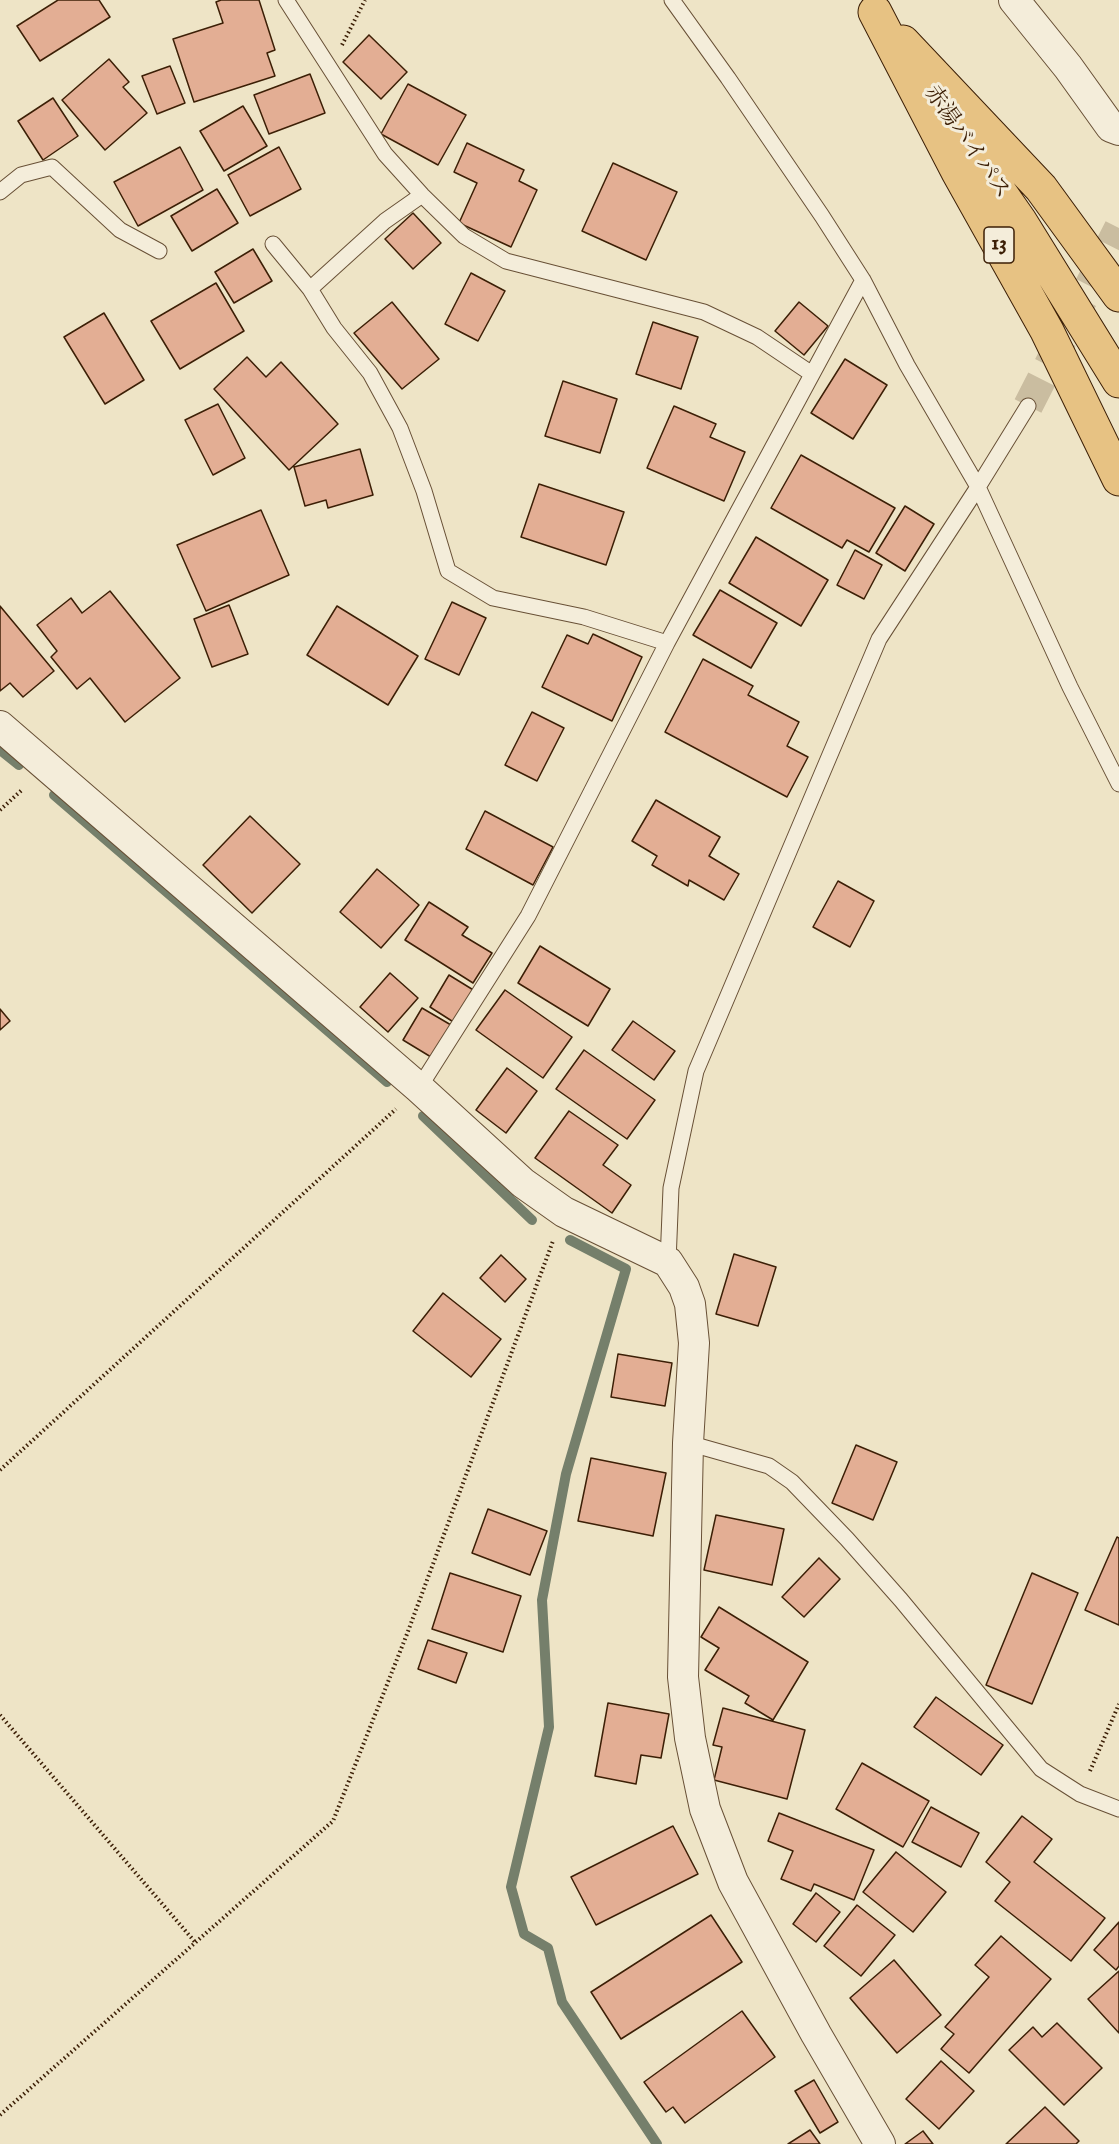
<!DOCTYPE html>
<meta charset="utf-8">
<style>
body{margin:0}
canvas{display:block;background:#eee4c6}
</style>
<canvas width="1119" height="2144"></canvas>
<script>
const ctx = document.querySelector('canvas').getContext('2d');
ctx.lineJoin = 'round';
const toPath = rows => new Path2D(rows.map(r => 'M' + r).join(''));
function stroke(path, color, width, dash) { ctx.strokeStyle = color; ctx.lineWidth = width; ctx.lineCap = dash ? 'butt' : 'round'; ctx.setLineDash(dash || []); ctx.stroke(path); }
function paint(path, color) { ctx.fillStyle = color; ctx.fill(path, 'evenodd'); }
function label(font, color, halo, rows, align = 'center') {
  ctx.font = font + ' "IM FELL English","Noto Serif JP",serif'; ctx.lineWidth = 6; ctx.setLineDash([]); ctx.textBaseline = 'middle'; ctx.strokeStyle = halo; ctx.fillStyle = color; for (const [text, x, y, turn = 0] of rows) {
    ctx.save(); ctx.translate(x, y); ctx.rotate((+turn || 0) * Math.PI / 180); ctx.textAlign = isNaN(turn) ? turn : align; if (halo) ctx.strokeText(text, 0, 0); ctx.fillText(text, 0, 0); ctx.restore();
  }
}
const stream = toPath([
 [0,750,19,765],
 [54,795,387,1082],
 [423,1116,532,1220],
 [570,1240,626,1269,566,1474,542,1600,549,1727,511,1887,524,1934,548,1948,562,2002,657,2144]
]);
const building = toPath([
 [58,0,99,0,110,17,40,61,17,26,58,0],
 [221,0,259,0,275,50,267,53,275,76,194,102,173,39,223,23,216,2,221,0],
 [369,35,407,72,381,99,343,62,369,35],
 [109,59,129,82,123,87,147,113,105,150,62,100,109,59],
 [170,66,185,103,157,114,142,76,170,66],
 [310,74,325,113,269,134,254,95,310,74],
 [408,84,466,115,438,165,381,134,408,84],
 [53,98,78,136,43,160,18,121,53,98],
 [243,106,267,146,224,171,200,131,243,106],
 [467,143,524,170,519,181,537,190,511,247,459,223,477,183,454,172,467,143],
 [180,147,203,190,138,226,114,182,180,147],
 [279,147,301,189,250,216,228,175,279,147],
 [613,163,677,192,646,260,582,231,613,163],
 [217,189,238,223,192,251,171,216,217,189],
 [413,213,441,243,413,269,385,239,413,213],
 [253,249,272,281,234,303,215,272,253,249],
 [471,273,505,291,478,341,445,324,471,273],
 [216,283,244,331,180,369,151,321,216,283],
 [392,302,439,359,402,389,354,333,392,302],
 [799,302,828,326,804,355,775,331,799,302],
 [104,313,144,380,105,404,64,337,104,313],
 [653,322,698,337,681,389,636,374,653,322],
 [247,357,266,377,281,362,338,424,289,470,214,389,247,357],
 [845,359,887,385,853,439,811,413,845,359],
 [563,381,617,399,600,453,545,436,563,381],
 [218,404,245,458,213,475,185,420,218,404],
 [674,406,716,424,710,437,745,452,724,501,647,468,674,406],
 [360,449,373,495,328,508,326,500,305,506,294,467,360,449],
 [801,455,895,508,869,552,847,540,842,548,771,508,801,455],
 [539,484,624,512,606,565,521,537,539,484],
 [905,506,934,524,905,571,876,553,905,506],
 [261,510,289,575,206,611,177,545,261,510],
 [756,537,828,580,801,626,729,583,756,537],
 [855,550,882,565,864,599,837,585,855,550],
 [720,590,777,623,751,668,693,635,720,590],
 [110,591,180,678,125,722,90,678,77,689,51,657,57,651,37,625,71,598,82,613,110,591],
 [452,602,486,618,459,675,425,659,452,602],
 [229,605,248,654,212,667,194,619,229,605],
 [0,606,54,671,23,697,10,683,0,691,0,606],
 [337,606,418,656,388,705,307,655,337,606],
 [593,634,642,657,612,721,542,687,567,635,588,644,593,634],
 [703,659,753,686,748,695,799,722,787,746,808,757,787,797,665,732,703,659],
 [532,712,564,728,537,781,505,765,532,712],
 [656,800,720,837,709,856,739,874,724,900,689,880,688,886,652,865,657,856,632,841,656,800],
 [485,811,553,847,533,885,466,849,485,811],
 [250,816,300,864,252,913,203,865,250,816],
 [377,869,419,905,381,948,340,912,377,869],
 [838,881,874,901,850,947,813,927,838,881],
 [429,902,468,927,462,935,492,953,473,983,405,940,429,902],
 [540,946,610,989,588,1026,518,983,540,946],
 [390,973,418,998,388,1032,360,1007,390,973],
 [449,975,475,991,455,1023,430,1007,449,975],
 [505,990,572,1037,543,1078,476,1030,505,990],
 [422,1008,451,1025,431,1057,403,1040,422,1008],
 [0,1009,10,1021,0,1030,0,1009],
 [633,1021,675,1051,654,1080,612,1050,633,1021],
 [584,1050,655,1100,627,1139,556,1089,584,1050],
 [507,1068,537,1091,506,1133,476,1110,507,1068],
 [569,1111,618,1145,603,1165,631,1185,612,1213,535,1158,569,1111],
 [734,1254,776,1267,758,1326,716,1314,734,1254],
 [501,1255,526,1279,505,1302,480,1278,501,1255],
 [443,1293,501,1339,471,1377,413,1331,443,1293],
 [618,1354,672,1363,665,1406,611,1397,618,1354],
 [856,1445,897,1462,873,1520,832,1503,856,1445],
 [591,1458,666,1473,653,1536,578,1521,591,1458],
 [488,1509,547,1531,530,1575,472,1553,488,1509],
 [716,1515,784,1529,772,1585,704,1570,716,1515],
 [1117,1537,1119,1538,1119,1625,1085,1610,1117,1537],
 [819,1558,840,1579,804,1617,782,1597,819,1558],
 [450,1573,521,1596,503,1652,432,1629,450,1573],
 [1032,1573,1078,1593,1032,1704,986,1685,1032,1573],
 [719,1607,808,1662,773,1720,745,1703,749,1696,705,1670,719,1648,701,1637,719,1607],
 [428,1640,467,1653,456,1683,418,1669,428,1640],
 [936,1697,1003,1745,981,1775,914,1727,936,1697],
 [608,1703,669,1714,661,1758,641,1755,636,1784,595,1776,608,1703],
 [723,1708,805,1730,787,1799,714,1780,722,1747,713,1745,723,1708],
 [862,1763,929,1801,903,1847,836,1809,862,1763],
 [931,1807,979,1833,961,1867,912,1842,931,1807],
 [779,1813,874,1850,854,1900,814,1884,811,1891,781,1879,793,1851,768,1841,779,1813],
 [1022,1816,1052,1839,1034,1862,1105,1918,1071,1961,995,1901,1010,1882,986,1862,1022,1816],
 [673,1826,698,1874,596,1925,571,1877,673,1826],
 [896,1852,946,1892,913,1932,863,1892,896,1852],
 [816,1893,840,1912,816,1942,793,1924,816,1893],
 [857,1905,895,1935,861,1976,824,1946,857,1905],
 [711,1915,742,1962,621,2039,591,1992,711,1915],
 [1119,1922,1119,1966,1116,1970,1094,1950,1119,1922],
 [1001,1936,1051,1979,969,2073,941,2049,954,2034,945,2027,989,1977,975,1965,1001,1936],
 [894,1960,941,2015,897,2053,850,1998,894,1960],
 [1119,1971,1119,2033,1088,1999,1119,1971],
 [742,2011,775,2057,685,2123,673,2107,666,2112,644,2082,742,2011],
 [1057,2023,1102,2068,1064,2105,1009,2050,1033,2027,1042,2037,1057,2023],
 [941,2061,974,2091,939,2129,906,2099,941,2061],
 [814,2080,838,2122,820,2133,795,2091,814,2080],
 [1045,2107,1079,2141,1076,2144,1006,2144,1045,2107],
 [810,2130,820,2144,788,2144,810,2130],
 [923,2131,933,2144,905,2144,923,2131]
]);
const streetTunnel = toPath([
 [1028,406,1119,228]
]);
const path = toPath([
 [342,45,365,0],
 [0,810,23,789],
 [0,1470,396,1109],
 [0,1715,195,1942],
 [1090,1771,1119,1704],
 [0,2115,333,1821,407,1634,553,1241]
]);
const lane = toPath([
 [286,0,385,154,422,195,464,236,506,261,704,312,757,337,812,374],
 [672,0,728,78,822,216,863,280,907,365,978,487,1070,687,1119,784],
 [0,192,21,175,52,167,120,230,159,251],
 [273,244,310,289,334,328,370,373,400,428,424,491,448,571,493,598,584,617,667,643],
 [310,289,385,221,422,195],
 [419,1088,528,916,667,643,863,280],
 [668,1262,671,1188,696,1071,879,639,978,487,1028,406],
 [688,1443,769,1466,792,1482,847,1539,901,1600,1041,1769,1080,1794,1119,1809]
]);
const street = toPath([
 [1014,0,1068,67,1111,127,1119,130],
 [0,726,419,1088,523,1183,564,1212,668,1262,684,1287,690,1304,694,1343,688,1443,683,1677,690,1738,705,1809,733,1882,816,2034,880,2144]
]);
const highway = toPath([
 [875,12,958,172,1047,331,1119,479],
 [903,42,1041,188,1119,295],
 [951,122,1020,221,1119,381]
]);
const shields = [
 [999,245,30]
];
const shieldNames = [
 ["13",999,245]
];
const streetNames = [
 ["赤湯バイパス",966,143,55]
];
stroke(stream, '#757f6b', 10);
paint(building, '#e3ae94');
stroke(building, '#3c1f06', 1.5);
stroke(streetTunnel, '#cabda0', 30, [30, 15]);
stroke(lane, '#685036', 17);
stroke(street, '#685036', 32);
stroke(highway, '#3c1f06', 35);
stroke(path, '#3c1f06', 4, [1.5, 3]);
stroke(lane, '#f4edda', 15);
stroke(street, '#f4edda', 30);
stroke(highway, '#e7c283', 33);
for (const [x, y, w] of shields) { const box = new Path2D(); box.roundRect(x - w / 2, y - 18, w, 36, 4.5); ctx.fillStyle = '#f4edda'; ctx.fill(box); stroke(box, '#3c1f06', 1.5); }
label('bold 21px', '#3c1f06', null, shieldNames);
label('22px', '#3c1f06', '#f4edda', streetNames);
</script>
